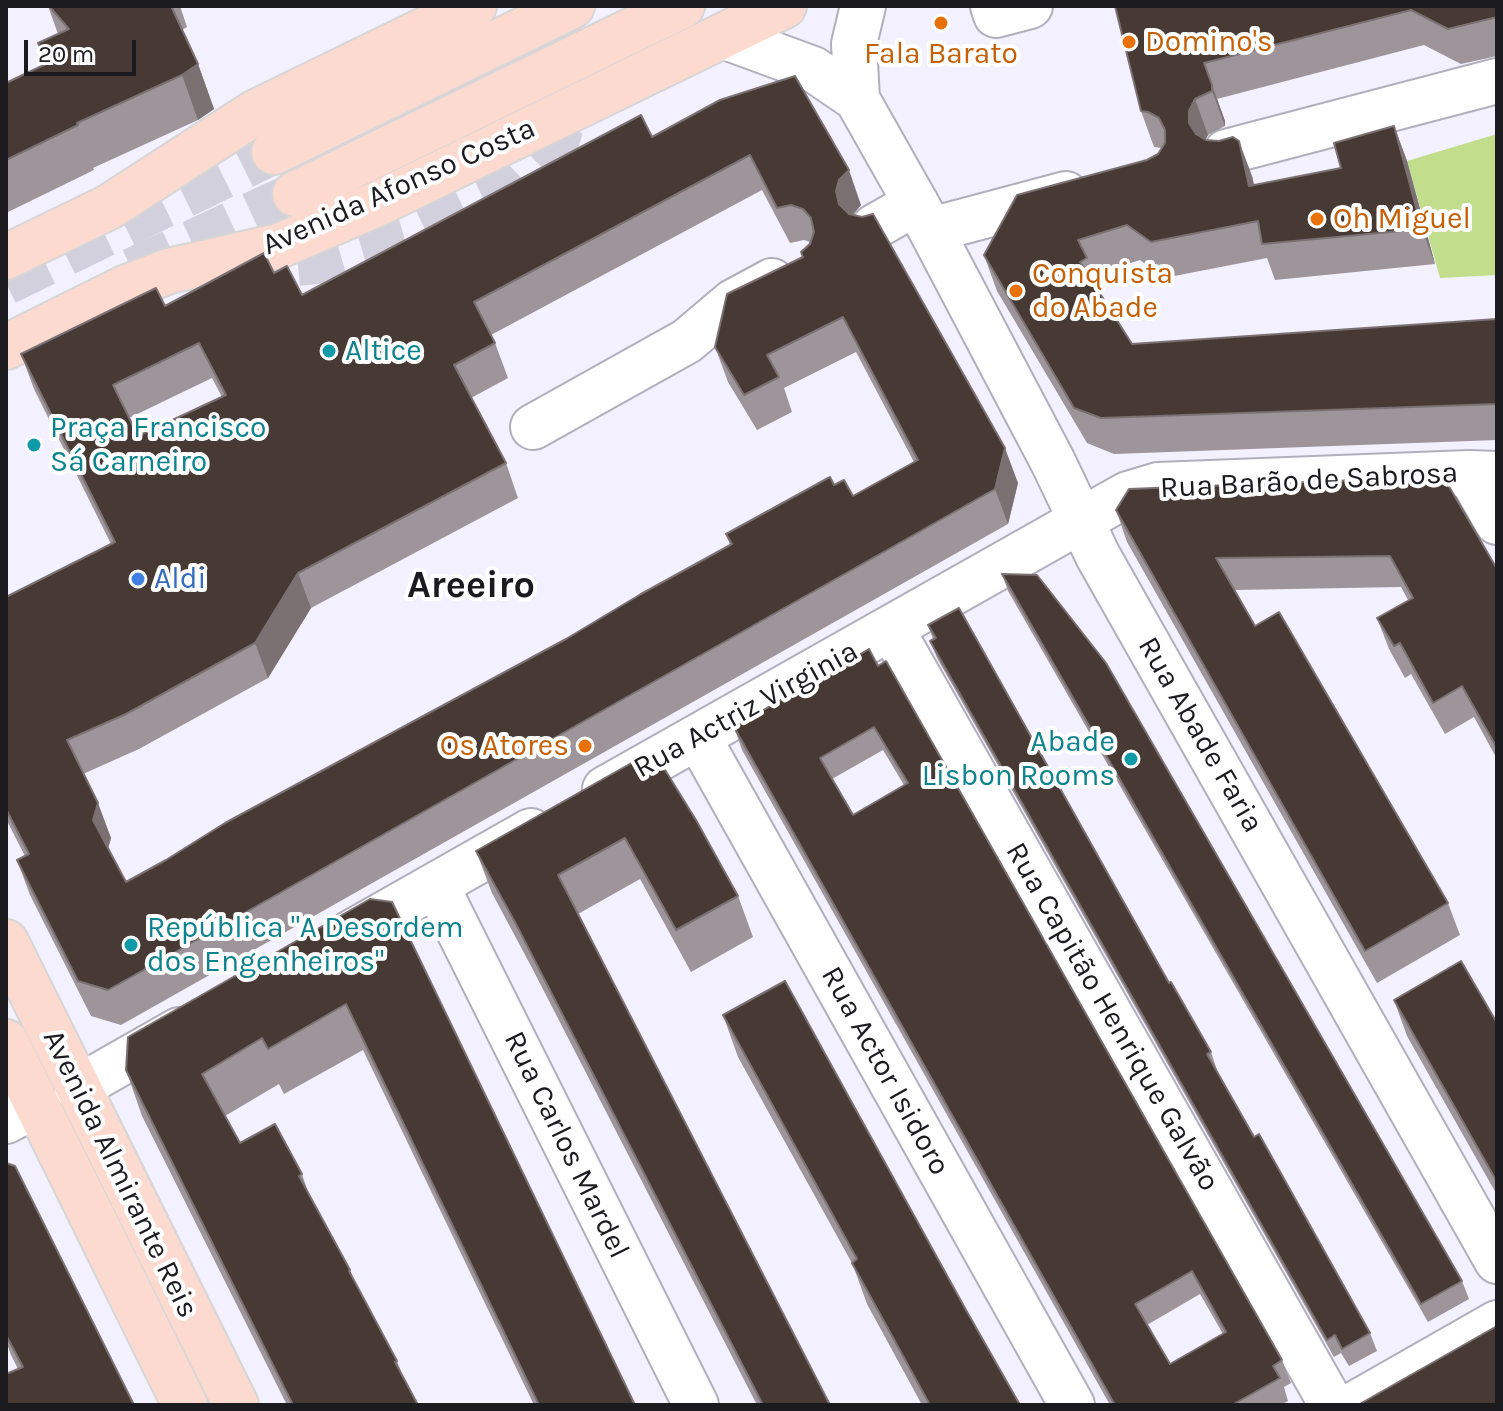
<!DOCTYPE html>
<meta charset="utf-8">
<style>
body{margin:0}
#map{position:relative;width:1503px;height:1411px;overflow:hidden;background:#f3f0ff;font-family:Karla,sans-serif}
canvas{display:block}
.frame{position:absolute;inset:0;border:8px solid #1b1a1f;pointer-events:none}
.scale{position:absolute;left:24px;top:40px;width:112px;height:36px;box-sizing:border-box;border:4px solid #1b1a1f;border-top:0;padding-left:10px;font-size:24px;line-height:28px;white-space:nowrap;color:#1b1a1f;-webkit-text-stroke:6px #fff;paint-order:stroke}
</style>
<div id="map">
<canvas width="1503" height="1411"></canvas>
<div class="frame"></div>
<div class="scale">20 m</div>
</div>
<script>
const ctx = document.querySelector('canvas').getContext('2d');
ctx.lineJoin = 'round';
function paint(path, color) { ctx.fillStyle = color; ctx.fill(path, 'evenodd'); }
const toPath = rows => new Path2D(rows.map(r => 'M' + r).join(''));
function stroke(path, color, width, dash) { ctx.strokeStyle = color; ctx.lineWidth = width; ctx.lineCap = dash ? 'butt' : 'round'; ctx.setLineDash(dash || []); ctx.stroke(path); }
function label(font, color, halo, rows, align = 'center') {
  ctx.font = font + ' Karla,sans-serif'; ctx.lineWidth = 8; ctx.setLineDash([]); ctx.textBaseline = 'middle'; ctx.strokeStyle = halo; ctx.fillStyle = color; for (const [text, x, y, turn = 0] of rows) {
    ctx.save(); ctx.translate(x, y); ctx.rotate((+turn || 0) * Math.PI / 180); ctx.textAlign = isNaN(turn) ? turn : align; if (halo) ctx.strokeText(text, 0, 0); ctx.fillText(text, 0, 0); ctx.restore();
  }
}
const green = toPath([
 [1497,134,1497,275,1440,278,1407,161]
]);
const primaryTunnel = toPath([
 [132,270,295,194],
 [232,270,317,262,410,235,513,186,557,143,573,85,561,39,550,6],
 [6,283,274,152]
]);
const minor = toPath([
 [993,6,996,15,1030,6],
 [723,36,813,69,857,99,931,230,1053,462,1098,556,1497,1261],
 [857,99,854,44,863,6],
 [1226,152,1497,81],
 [874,227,916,203],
 [931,230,1066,194],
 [533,427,687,341,733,302,772,281],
 [1469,473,1497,522],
 [891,628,1332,1405],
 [698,737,1072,1405],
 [605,789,1128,494,1158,485,1469,473,1497,474],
 [436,885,696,1405],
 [344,937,531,831],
 [77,1088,179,1030],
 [6,1121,36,1105],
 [1353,1405,1497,1323]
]);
const primary = toPath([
 [274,152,572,6],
 [295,194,682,6],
 [6,257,109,207,256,112,474,6],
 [6,347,125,288,169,271,279,246,377,204,784,6],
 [6,942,236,1405],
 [6,1042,185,1405]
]);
const wall = toPath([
 [48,6,180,6,187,27,182,30,198,64,214,109,198,120,93,168,94,170,6,213,6,83,46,64,38,43,58,34],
 [1115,6,1497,6,1497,56,1461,64,1424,45,1217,99,1225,121,1225,126,1208,135,1205,140,1252,176,1254,185,1341,168,1394,126,1407,161,1435,264,1275,280,1267,258,1164,278,1140,260,1093,275,1100,292,1132,344,1497,319,1497,440,1114,454,1087,443,997,291,984,255,1158,154,1162,148,1154,147,1141,111],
 [720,100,861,205,853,215,1018,483,1008,524,121,1025,91,1016,30,895,17,860,25,856,6,819,6,597,111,544,34,389,21,354,165,306,274,273,302,295,652,137],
 [762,190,790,243,804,240,810,242,801,252,803,258,715,347,728,382,757,430,792,412,784,388,856,352,914,462,853,496,834,485,726,534,730,545,566,639,126,882,108,848,111,838,83,774,139,749,268,678,311,608,518,498,506,463,471,398,508,378,495,343,491,335],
 [212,378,222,397,138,436,129,418],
 [1116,510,1497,569,1497,759,1474,717,1445,734,1411,674,1405,678,1389,649,1377,618,1408,600,1401,587,1234,590,1255,626,1448,903,1460,935,1377,983,1127,542],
 [1002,574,1462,1281,1469,1299,1428,1322,1008,591],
 [928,625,1169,983,1211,1052,1217,1070,1216,1070,1254,1137,1370,1333,1377,1351,1349,1366,1341,1353,1334,1357,937,658,930,641,933,639],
 [869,649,1282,1360,1291,1383,1284,1387,1288,1401,1281,1405,1110,1405,742,750,734,727],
 [883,750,904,785,853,815,832,779],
 [1200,1294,1223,1334,1170,1364,1147,1325],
 [642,757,738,896,753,937,691,972,640,879,578,914,830,1405,757,1405,531,966,492,893,476,851],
 [370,899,635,1405,534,1405,363,1050,284,1094,279,1084,225,1116,240,1143,302,1174,309,1195,350,1270,354,1281,397,1361,403,1377,418,1405,287,1405,142,1116,126,1070],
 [1394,1000,1497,1023,1497,1195,1407,1036],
 [723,1015,966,1310,1020,1405,922,1405,867,1304,853,1265,738,1057],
 [6,1163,134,1405,18,1369,11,1355,6,1341]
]);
const shadedWall = toPath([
 [1204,63,1225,121,1225,126,1212,91],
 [198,64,214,109,198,120,182,75],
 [1195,99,1208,135,1202,146,1189,123,1189,111],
 [1394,126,1407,161,1435,264,1422,229],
 [1239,141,1252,176,1262,221,1249,186],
 [849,170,861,205,852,215,852,239,839,204,836,191,839,180],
 [1005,448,1018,483,1008,524,995,489],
 [298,573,311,608,268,678,255,643],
 [98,803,111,838,106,856,93,820]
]);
const building = toPath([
 [49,6,171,6,198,64,182,75,77,123,78,125,6,160,6,83,48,63,38,43,69,29,49,6],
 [1115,6,1497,6,1497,17,1448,29,1411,10,1204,63,1212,85,1212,91,1195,99,1189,111,1189,123,1196,134,1206,140,1219,141,1233,137,1239,141,1249,186,1341,168,1334,143,1394,126,1422,229,1262,244,1258,221,1151,242,1127,225,1078,240,1087,258,1080,262,1132,344,1497,319,1497,404,1101,418,1074,408,984,255,1017,195,1147,160,1158,154,1165,143,1165,130,1159,118,1148,112,1141,111,1115,6],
 [795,76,849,170,839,180,836,191,839,204,849,214,862,217,873,214,1005,448,995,489,108,990,78,981,17,860,29,854,6,809,6,597,115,542,21,354,156,288,165,306,264,253,274,273,287,266,302,295,641,115,652,137,720,100,795,76],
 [750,155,777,208,791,205,803,209,811,218,814,232,810,244,801,252,803,257,727,294,715,347,744,395,779,377,767,355,843,317,918,460,853,496,844,480,834,485,830,477,726,534,732,544,641,594,566,639,225,823,166,860,126,882,93,820,98,803,67,740,126,714,255,643,298,573,506,463,454,365,495,343,474,302,750,155],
 [199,343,226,395,138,436,113,385,199,343],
 [1409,478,1447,483,1497,569,1497,748,1462,686,1433,703,1400,643,1394,646,1377,618,1413,598,1390,556,1216,558,1255,626,1279,612,1448,903,1365,951,1116,510,1129,489,1409,478],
 [1002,574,1037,575,1106,663,1462,1281,1421,1304,1002,574],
 [959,608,1169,983,1171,982,1211,1052,1207,1054,1254,1137,1259,1134,1370,1333,1342,1349,1335,1335,1327,1340,930,641,936,638,928,625,959,608],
 [869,649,878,666,886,661,1282,1360,1273,1366,1280,1378,1232,1405,1115,1405,734,727,869,649],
 [874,727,908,783,853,815,820,758,874,727],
 [1192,1271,1226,1332,1170,1364,1135,1304,1192,1271],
 [642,757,653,757,662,765,696,820,738,896,676,930,625,838,558,875,830,1405,763,1405,516,924,476,851,642,757],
 [370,899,392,902,635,1405,539,1405,346,1004,268,1049,262,1038,202,1074,240,1143,275,1124,302,1174,299,1176,350,1270,349,1271,397,1361,395,1362,418,1405,293,1405,126,1070,128,1037,370,899],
 [1461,961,1497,1023,1497,1182,1394,1000,1461,961],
 [785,981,966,1310,1020,1405,930,1405,852,1263,857,1259,723,1015,785,981],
 [6,1163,15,1166,134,1405,6,1405,6,1374,23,1367,6,1335,6,1163],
 [1497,1326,1497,1405,1358,1405,1497,1326]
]);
const markers = [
 [941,23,8,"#e8710a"],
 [1129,42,8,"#e8710a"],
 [1317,219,8,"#e8710a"],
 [1016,291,8,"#e8710a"],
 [329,351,8,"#0f9aa8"],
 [34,445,8,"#0f9aa8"],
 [138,579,8,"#3f7fe0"],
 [585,746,8,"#e8710a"],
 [1131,759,8,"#0f9aa8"],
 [131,945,8,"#0f9aa8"]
];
const foodNames = [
 ["Domino's",1145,42],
 ["Fala Barato",941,54,"center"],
 ["Oh Miguel",1333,219],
 ["Conquista",1032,274],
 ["do Abade",1032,308],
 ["Os Atores",569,746,"right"]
];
const streetNames = [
 ["Avenida Afonso Costa",399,187,-24],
 ["Rua Barão de Sabrosa",1309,481,-3],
 ["Rua Actriz Virginia",746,710,-29],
 ["Rua Abade Faria",1200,735,60],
 ["Rua Capitão Henrique Galvão",1112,1017,60],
 ["Rua Actor Isidoro",885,1071,61],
 ["Rua Carlos Mardel",566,1145,64],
 ["Avenida Almirante Reis",120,1174,64]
];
const cultureNames = [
 ["Altice",345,351],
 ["Praça Francisco",50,428],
 ["Sá Carneiro",50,462],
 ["Abade",1115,742,"right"],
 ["Lisbon Rooms",1115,776,"right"],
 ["República \"A Desordem",147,928],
 ["dos Engenheiros\"",147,962]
];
const shopNames = [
 ["Aldi",154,579]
];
const districtNames = [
 ["Areeiro",471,586]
];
paint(green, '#c2de8d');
stroke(primaryTunnel, '#d3d0dd', 44, [44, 22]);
stroke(minor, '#b2afbd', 48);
stroke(primary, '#d6d6d7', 48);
stroke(minor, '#fff', 44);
stroke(primary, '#fddad0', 44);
paint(wall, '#9d959a');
paint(shadedWall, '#7b7172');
paint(building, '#473a35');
stroke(building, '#7b7172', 2);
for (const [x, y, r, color] of markers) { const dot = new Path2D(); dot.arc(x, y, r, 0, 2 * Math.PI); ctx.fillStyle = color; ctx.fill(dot); stroke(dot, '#fff', 3); }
label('30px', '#c56008', '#fff', foodNames, 'left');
label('30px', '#1b1a1f', '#fff', streetNames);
label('30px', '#0d838f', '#fff', cultureNames, 'left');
label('30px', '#366cbe', '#fff', shopNames, 'left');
label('bold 38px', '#1b1a1f', '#fff', districtNames);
</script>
